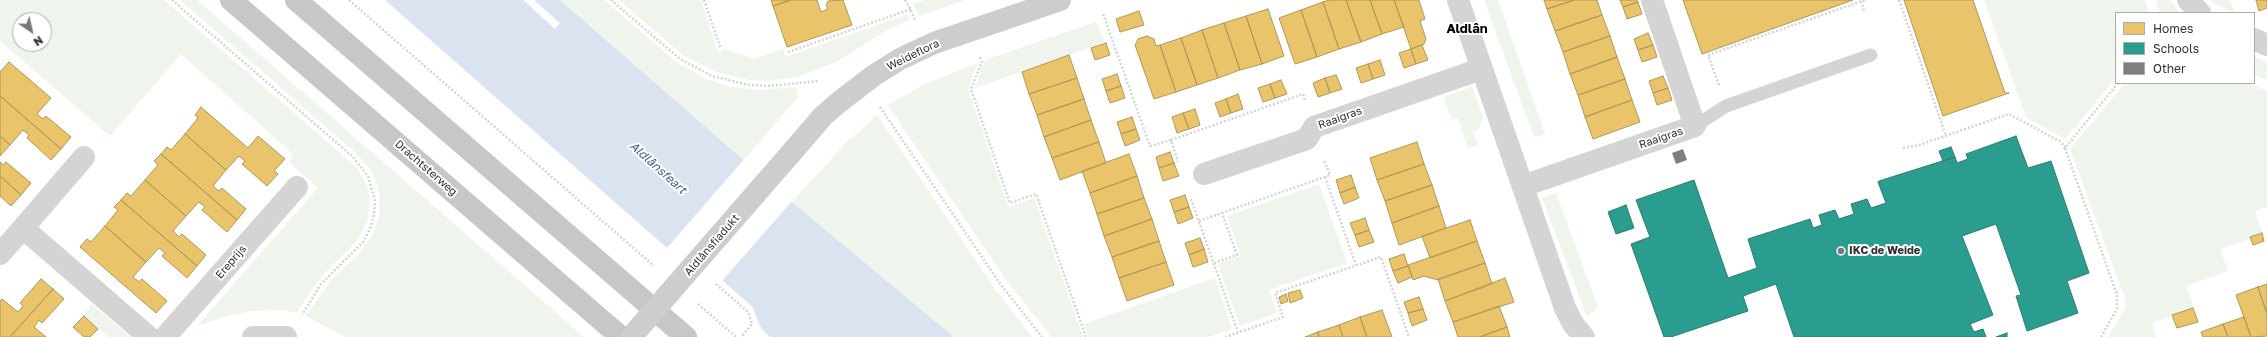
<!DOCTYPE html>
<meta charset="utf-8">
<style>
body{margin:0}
#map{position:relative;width:2267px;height:337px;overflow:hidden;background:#fff;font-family:"Golos Text",sans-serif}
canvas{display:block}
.legend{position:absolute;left:2115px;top:12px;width:140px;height:72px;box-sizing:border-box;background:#fff;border:1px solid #acacac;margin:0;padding:5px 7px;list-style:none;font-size:12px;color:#2f2f2f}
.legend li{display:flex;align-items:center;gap:8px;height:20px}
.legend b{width:20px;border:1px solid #acacac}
.north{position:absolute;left:12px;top:12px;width:40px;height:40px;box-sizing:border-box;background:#fff;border:1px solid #acacac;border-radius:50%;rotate:146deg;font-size:11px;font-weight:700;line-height:16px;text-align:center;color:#2f2f2f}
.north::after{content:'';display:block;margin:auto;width:14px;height:18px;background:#787878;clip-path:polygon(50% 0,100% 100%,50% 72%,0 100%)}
</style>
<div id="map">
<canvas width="2267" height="337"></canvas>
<ul class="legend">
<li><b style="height:11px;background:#e9c46a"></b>Homes</li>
<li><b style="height:11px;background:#2a9d8f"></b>Schools</li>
<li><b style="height:11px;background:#7f7f7f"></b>Other</li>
</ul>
<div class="north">N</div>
</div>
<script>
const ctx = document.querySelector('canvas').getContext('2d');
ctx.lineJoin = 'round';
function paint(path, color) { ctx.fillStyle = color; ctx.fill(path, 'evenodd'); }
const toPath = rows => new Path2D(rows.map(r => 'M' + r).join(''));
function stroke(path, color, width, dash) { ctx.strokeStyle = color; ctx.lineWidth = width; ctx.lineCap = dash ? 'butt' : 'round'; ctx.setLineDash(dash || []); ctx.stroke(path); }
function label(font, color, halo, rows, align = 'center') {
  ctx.font = font + ' "Golos Text",sans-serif'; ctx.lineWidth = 4; ctx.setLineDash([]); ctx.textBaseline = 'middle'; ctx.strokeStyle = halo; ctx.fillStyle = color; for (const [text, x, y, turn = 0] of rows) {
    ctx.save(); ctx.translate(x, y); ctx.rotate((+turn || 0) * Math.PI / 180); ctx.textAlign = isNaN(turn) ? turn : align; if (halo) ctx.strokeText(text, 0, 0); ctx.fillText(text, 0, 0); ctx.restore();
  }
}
const green = toPath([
 [0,0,164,0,357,168,368,187,370,198,368,220,357,241,325,273,308,295,297,313,280,310,251,311,228,316,197,326,318,188,289,162,293,154,181,54,110,136,0,41],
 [20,20,44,20,44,44,20,44],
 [180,0,197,0,584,337,345,337,306,316,332,279,360,253,371,238,379,217,380,196,377,184,372,172,356,153],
 [560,0,604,0,676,62,706,79,730,87,760,90,796,87,798,97,744,160],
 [619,0,701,0,718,52,725,49,755,59,783,49,786,57,908,14,909,20,887,30,838,61,798,77,766,81,750,80,717,72,684,56],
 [924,0,965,0,919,16,913,4],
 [1484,0,1498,0,1545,134,1534,137],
 [1984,0,2145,0,2149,13,2116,13,2116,78,2065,139,2026,117],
 [2156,0,2170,0,2180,13,2160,13],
 [2210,0,2230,0,2235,13,2226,10],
 [1096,22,1105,42,975,88,985,60],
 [2254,56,2267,62,2267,80,2254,75],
 [978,63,968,89,1008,207,1034,198,1083,337,1051,337,1049,334,1006,280,888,105,925,84],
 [2125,83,2248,83,2267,91,2267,207,2255,211,2263,235,2220,249,2228,271,2186,286,2194,308,2152,323,2156,337,2108,337,2125,309,2126,301,2070,149],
 [1472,87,1483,118,1478,130,1473,132,1478,145,1468,148,1458,118,1452,120,1443,97],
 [877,115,995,289,1032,337,954,337,792,202,845,144],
 [1319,184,1347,263,1269,290,1277,313,1240,326,1218,264,1241,256,1227,216],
 [1556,193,1598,307,1587,317,1542,198],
 [1215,278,1232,329,1209,337,1089,337,1084,324],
 [92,304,130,337,109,337,83,315]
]);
const water = toPath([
 [385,0,560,0,792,202,954,337,770,337,761,328,752,306,679,243,667,248]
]);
const pier = toPath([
 [523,0,534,0,560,23,555,29],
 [745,158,793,200,721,282,679,245,666,249]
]);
const homes = toPath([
 [771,0,791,0,773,6,771,0],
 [791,0,817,0,821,12,828,9,826,5,828,1,843,0,852,25,787,47,773,6,791,0],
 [1329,0,1346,0,1361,42,1339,49,1323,2,1329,0],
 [1346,0,1370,0,1382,34,1361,42,1346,0],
 [1370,0,1394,0,1404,27,1382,34,1370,0],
 [1394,0,1419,0,1425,19,1420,21,1426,39,1424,44,1411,49,1394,0],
 [1544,0,1574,0,1547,9,1544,0],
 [1574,0,1597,0,1602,15,1555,31,1547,9,1574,0],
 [1620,0,1637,0,1638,2,1623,7,1620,0],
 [1683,0,1853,0,1702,54,1683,0],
 [1904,0,1973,0,2005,93,2009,93,1943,116,1904,0],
 [2256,0,2267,0,2267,8,2259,11,2256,0],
 [1323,2,1339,49,1317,57,1301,10,1323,2],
 [1638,2,1642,14,1627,19,1623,7,1638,2],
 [1268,9,1284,56,1262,64,1246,16,1268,9],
 [1301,10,1317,57,1295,64,1279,18,1301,10],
 [1139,11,1144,25,1120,32,1116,19,1139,11],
 [1602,15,1610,36,1563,52,1555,31,1602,15],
 [1246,16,1262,64,1240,70,1224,23,1246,16],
 [1224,23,1240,70,1218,78,1202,30,1224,23],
 [1202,30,1218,78,1197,85,1181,38,1202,30],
 [1648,33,1653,45,1638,50,1634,39,1648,33],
 [1147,36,1154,39,1156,46,1160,45,1176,92,1154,99,1135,45,1138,39,1147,36],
 [1610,36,1617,57,1570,74,1563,52,1610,36],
 [1181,38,1197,85,1176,92,1160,45,1181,38],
 [1106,43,1110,55,1095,60,1091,48,1106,43],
 [1422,45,1428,60,1416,64,1411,49,1422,45],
 [1653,45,1657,57,1642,62,1638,50,1653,45],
 [1411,49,1416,64,1404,68,1399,53,1411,49],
 [1069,55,1077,78,1029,94,1022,72,1069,55],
 [1617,57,1625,79,1578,95,1570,74,1617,57],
 [1380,60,1385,75,1373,79,1368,64,1380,60],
 [9,62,51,98,37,114,43,119,46,116,71,137,61,149,0,96,0,72,9,62],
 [1368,64,1373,79,1361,83,1356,68,1368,64],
 [1117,74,1121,86,1106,91,1102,79,1117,74],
 [1336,75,1342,89,1330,93,1325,78,1336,75],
 [1663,76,1668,88,1653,93,1649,81,1663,76],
 [1077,78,1084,99,1037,115,1029,94,1077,78],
 [1325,78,1330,93,1318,97,1313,83,1325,78],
 [1625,79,1632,100,1585,117,1578,95,1625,79],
 [1281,80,1287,94,1275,98,1270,84,1281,80],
 [1270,84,1275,98,1263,102,1258,88,1270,84],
 [1121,86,1125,98,1110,103,1106,91,1121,86],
 [1668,88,1672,100,1657,105,1653,93,1668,88],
 [1238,94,1243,109,1231,113,1226,99,1238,94],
 [0,96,61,149,51,160,27,138,29,135,23,130,10,145,0,136,0,96],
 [1084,99,1091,120,1044,137,1037,115,1084,99],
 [1226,99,1231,113,1220,117,1215,103,1226,99],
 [1632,100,1640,122,1593,139,1585,117,1632,100],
 [201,107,248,148,258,136,285,159,274,171,278,174,267,186,242,164,245,161,239,156,226,170,185,134,198,118,195,115,201,107],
 [1195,109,1200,125,1189,129,1183,113,1195,109],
 [1183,113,1189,129,1177,133,1172,117,1183,113],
 [1132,117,1136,129,1121,134,1117,122,1132,117],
 [1091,120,1099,142,1052,158,1044,137,1091,120],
 [1136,129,1140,140,1125,146,1121,134,1136,129],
 [185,134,226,170,213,186,219,191,222,188,246,209,237,220,161,154,167,147,171,150,185,134],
 [0,136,10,145,0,156,0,136],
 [1099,142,1106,163,1060,180,1052,158,1099,142],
 [1417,142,1424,164,1377,180,1370,158,1417,142],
 [1170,152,1174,163,1159,168,1156,157,1170,152],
 [161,154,237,220,227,232,202,210,205,207,199,202,186,216,145,180,158,165,154,161,161,154],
 [1129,154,1137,176,1090,193,1082,171,1129,154],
 [0,162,3,165,6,162,31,183,21,195,0,176,0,162],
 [1174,163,1179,176,1163,181,1159,168,1174,163],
 [1424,164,1432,185,1385,201,1377,180,1424,164],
 [1351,175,1355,187,1340,193,1336,180,1351,175],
 [0,176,21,195,11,206,0,196,0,176],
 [1137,176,1144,198,1097,214,1090,193,1137,176],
 [145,180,186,216,173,231,179,237,182,234,206,255,197,266,121,200,127,193,131,196,145,180],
 [1432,185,1439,206,1392,223,1385,201,1432,185],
 [1355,187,1359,198,1344,204,1340,193,1355,187],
 [1185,195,1189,207,1174,212,1170,200,1185,195],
 [1144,198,1152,219,1104,236,1097,214,1144,198],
 [121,200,197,266,187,278,162,256,165,253,159,248,146,262,105,226,118,210,114,207,121,200],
 [1439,206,1446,228,1399,245,1392,223,1439,206],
 [1189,207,1193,218,1178,224,1174,212,1189,207],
 [1365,218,1369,230,1355,235,1350,223,1365,218],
 [1152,219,1159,241,1112,257,1104,236,1152,219],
 [1470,220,1477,241,1430,258,1422,236,1470,220],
 [105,226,146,262,133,277,139,282,142,279,167,301,156,313,80,247,87,239,91,242,105,226],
 [1369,230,1374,242,1359,247,1355,235,1369,230],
 [2262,233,2264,241,2253,245,2250,237,2262,233],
 [1200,238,1204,249,1189,255,1185,243,1200,238],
 [1159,241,1166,262,1119,278,1112,257,1159,241],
 [1477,241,1485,263,1438,280,1424,276,1413,280,1408,265,1477,241],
 [1204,249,1208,262,1193,267,1189,255,1204,249],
 [1404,254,1408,266,1393,271,1389,259,1404,254],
 [1166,262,1174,285,1127,301,1119,278,1166,262],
 [1485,263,1492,284,1445,301,1438,279,1485,263],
 [1408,266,1412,277,1398,283,1393,271,1408,266],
 [1505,278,1514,302,1453,322,1445,301,1505,278],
 [41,279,53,289,10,337,0,337,0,301,2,299,18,312,23,306,20,303,41,279],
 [2267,284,2267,314,2258,287,2267,284],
 [2258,287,2267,314,2267,336,2251,337,2236,295,2258,287],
 [53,289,64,299,42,323,39,320,34,327,46,337,10,337,53,289],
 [1300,290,1303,298,1290,303,1288,293,1300,290],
 [1286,294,1288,301,1281,304,1279,297,1286,294],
 [1419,297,1423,309,1408,313,1404,302,1419,297],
 [1499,306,1507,327,1480,337,1458,337,1453,322,1499,306],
 [2193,308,2198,322,2177,328,2172,315,2193,308],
 [1423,309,1427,320,1412,326,1408,313,1423,309],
 [1382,310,1392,337,1367,337,1360,317,1382,310],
 [84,316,98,329,90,337,84,337,73,327,84,316],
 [1360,317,1367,337,1343,337,1339,325,1360,317],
 [2244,317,2251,337,2228,337,2223,324,2244,317],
 [2223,324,2228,337,2203,337,2201,332,2223,324],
 [1339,325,1343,337,1319,337,1318,332,1339,325],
 [1507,327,1510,337,1480,337,1507,327],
 [1318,332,1319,337,1305,337,1318,332]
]);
const schools = toPath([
 [2016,136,2028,168,2051,161,2089,273,2067,281,2078,313,2027,331,2016,296,2021,295,1996,224,1962,236,1993,315,1970,324,1974,332,1983,329,1986,337,1794,337,1776,284,1743,296,1748,311,1671,337,1664,337,1631,244,1650,237,1636,200,1694,180,1728,278,1757,268,1748,239,1810,219,1813,228,1822,225,1819,215,1835,210,1839,219,1854,214,1851,204,1867,199,1871,208,1886,203,1878,182,1879,181,1955,157,1957,163,1968,159,1966,154,2016,136],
 [1951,147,1955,157,1943,161,1939,151,1951,147],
 [1626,205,1634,228,1616,234,1608,212,1626,205],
 [2007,333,2007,337,1996,337,2007,333]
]);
const building = toPath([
 [1683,149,1687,160,1676,164,1672,153]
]);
const path = toPath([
 [172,0,352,156,368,176,375,201,374,215,370,229,363,242,321,284,302,315],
 [349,0,654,266],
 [611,0,680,59,712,76,749,85,767,86,819,81],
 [704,0,721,49],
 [905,0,909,6,915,20],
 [1899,0,1946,136],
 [1861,1,1864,11],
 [1103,14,1150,146,1171,140,1178,162],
 [788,52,911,9],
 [980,57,982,62,971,89,1010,203,1036,194,1086,337],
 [1719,85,1708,55,1865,0],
 [880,107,1001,285,1042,337],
 [1171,140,1303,94,1305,100],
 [1903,148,1919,145,2009,114,2061,142,2065,148],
 [1325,177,1356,265],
 [1191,199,1238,332],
 [1199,221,1330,175,1324,160],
 [1214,263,1237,255,1222,213],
 [716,284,748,312,752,324,741,337],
 [698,304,736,337],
 [1225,337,1283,317,1275,293,1381,257,1409,337],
 [2101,337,2117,309,2117,295,2065,148,2118,83]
]);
const lane = toPath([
 [1695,126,1726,106,1871,55]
]);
const street = toPath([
 [1458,0,1565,308,1573,324,1584,337],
 [2188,0,2200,13],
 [2254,39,2267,45],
 [1204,174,1307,139,1314,127,1481,69],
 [1523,186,1695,126,1652,0],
 [23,228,84,157],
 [0,254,23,228,149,337],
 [165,337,297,187],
 [253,337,286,337]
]);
const secondary = toPath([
 [792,152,823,116,838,103,873,76,900,59,934,43,1060,0]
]);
const primary = toPath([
 [231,0,621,337],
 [296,0,686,337]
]);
const secondaryBridge = toPath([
 [631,337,792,152]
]);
const markers = [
 [1841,251,4,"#787878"]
];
const streetNames = [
 ["Weideflora",913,55,-26],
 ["Raaigras",1340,118,-20],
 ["Raaigras",1661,138,-19],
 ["Drachtsterweg",426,168,41],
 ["Aldlânsfiadukt",712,245,-49],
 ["Ereprijs",231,262,-49]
];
const poiNames = [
 ["IKC de Weide",1849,251]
];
const waterNames = [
 ["Aldlânsfeart",658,168,42]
];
const quarterNames = [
 ["Aldlân",1467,29]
];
paint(green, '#eff5ed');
paint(water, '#dbe3f1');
paint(pier, '#fff');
paint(homes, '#e9c46a');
stroke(homes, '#b19758', 1);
paint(schools, '#2a9d8f');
stroke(schools, '#2c7c72', 1);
paint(building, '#7f7f7f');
stroke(path, '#d4d4d4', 2.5, [2, 2]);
stroke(lane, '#d4d4d4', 13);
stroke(street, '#d4d4d4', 22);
stroke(secondary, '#cdcdcd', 22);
stroke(primary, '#c7c7c7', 22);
stroke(secondaryBridge, '#cdcdcd', 22);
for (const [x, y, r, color] of markers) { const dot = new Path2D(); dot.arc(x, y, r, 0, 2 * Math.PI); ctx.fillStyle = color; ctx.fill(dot); stroke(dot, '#fff', 1.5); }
label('11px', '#2f2f2f', '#fff', streetNames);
label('bold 11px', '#2f2f2f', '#fff', poiNames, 'left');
label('italic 12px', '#405e8f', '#fff', waterNames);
label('bold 13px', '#000', '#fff', quarterNames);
</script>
